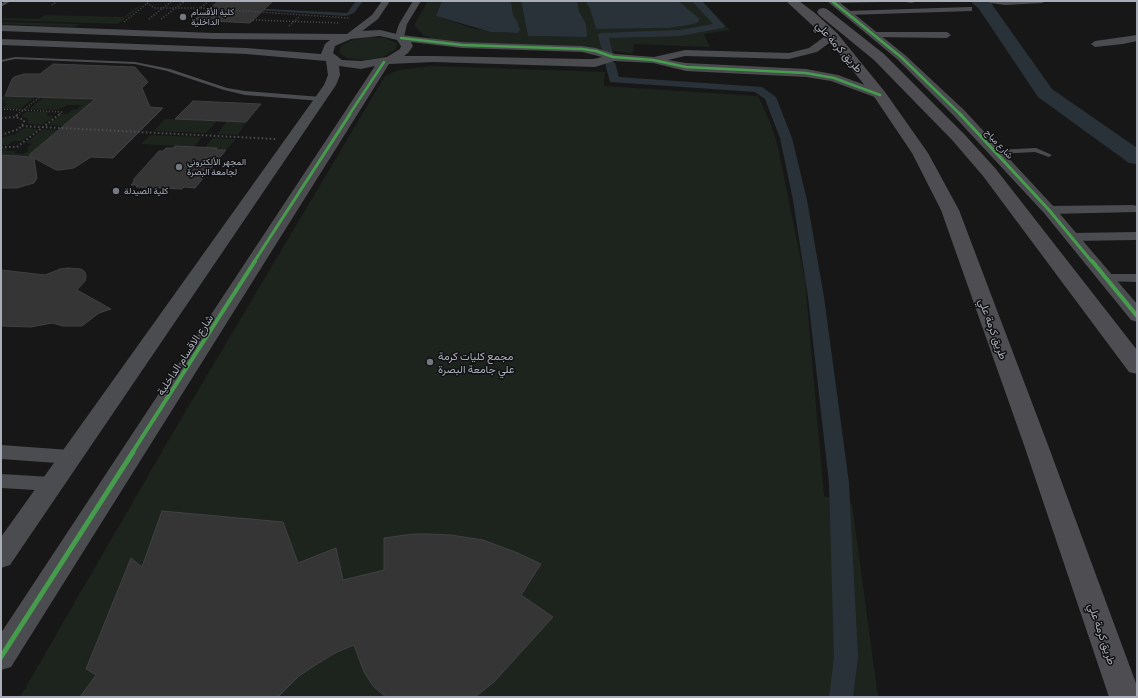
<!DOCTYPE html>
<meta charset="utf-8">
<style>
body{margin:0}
#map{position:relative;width:1138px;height:698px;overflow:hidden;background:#171717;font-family:Barlow,sans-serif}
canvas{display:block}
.frame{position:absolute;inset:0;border:2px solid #a8adb8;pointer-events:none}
</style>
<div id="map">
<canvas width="1138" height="698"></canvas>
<div class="frame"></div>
</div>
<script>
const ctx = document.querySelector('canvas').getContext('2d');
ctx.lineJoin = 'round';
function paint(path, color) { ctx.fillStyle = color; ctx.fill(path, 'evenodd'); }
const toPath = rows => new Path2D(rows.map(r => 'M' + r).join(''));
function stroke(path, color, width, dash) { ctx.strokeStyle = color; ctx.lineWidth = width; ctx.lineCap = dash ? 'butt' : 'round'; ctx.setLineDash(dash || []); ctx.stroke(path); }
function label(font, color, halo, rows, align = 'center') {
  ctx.font = font + ' Barlow,Vazirmatn,sans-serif'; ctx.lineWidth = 3; ctx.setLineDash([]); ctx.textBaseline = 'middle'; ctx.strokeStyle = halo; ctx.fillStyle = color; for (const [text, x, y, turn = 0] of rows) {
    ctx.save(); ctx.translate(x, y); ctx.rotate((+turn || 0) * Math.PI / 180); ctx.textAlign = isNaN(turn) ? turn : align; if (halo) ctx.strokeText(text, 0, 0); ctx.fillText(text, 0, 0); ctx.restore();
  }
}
const green = toPath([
 [428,1,442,1,436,16,475,29,505,33,518,33,517,21,513,15,511,1,521,1,528,36,586,37,586,24,579,11,577,1,585,1,590,9,596,29,668,28,689,25,697,23,699,19,678,1,702,1,730,30,704,34,710,47,634,44,633,54,603,49,546,45,438,41,423,35,414,25],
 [138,6,141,6,118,24,1,20,3,18,39,19,45,15,124,17],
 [1,22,79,24,75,27,1,24],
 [368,37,385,38,396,43,397,46,395,50,383,57,365,60,347,58,342,55,339,52,340,48,344,44,350,41],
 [431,66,605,72,604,86,758,96,770,122,777,143,805,280,824,496,852,504,878,697,20,697,178,424,385,76,398,70],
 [1,96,35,97,20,109,2,108,8,104,3,103,6,101,1,100],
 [44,97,94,99,64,126,48,125,62,114,67,114,73,109,77,109,81,105,68,105,57,110,29,109],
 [26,112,49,112,46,116,54,116,42,125,28,124,28,119,21,116],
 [165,119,217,121,206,133,154,131],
 [227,121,246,122,238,135,217,134],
 [24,128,38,129,22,141,13,141,8,145,1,145,1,138,15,134],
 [43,129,58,130,27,157,1,155,1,148,8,148,6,151,16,151,14,153,23,154,29,150,26,149,32,144,26,143],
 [150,135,202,137,194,147,141,144],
 [213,138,236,139,226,150,205,147]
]);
const water = toPath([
 [356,1,363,1,354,13,346,16,228,8,229,7,347,13],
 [442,1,511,1,513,15,517,21,520,30,518,33,491,32,436,16],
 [521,1,577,1,579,11,586,24,587,37,528,36],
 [585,1,678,1,700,19,697,23,689,25,668,28,596,29,590,9]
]);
const canal = toPath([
 [692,1,702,1,723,24,725,26,723,28,680,36,609,38,613,54,608,57,603,54,598,35,600,33,680,30,713,24,692,1],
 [610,60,615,63,619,77,762,87,776,97,792,138,807,200,824,297,849,483,858,657,853,697,829,697,834,657,829,483,808,297,793,200,780,138,765,99,755,92,610,82,605,63,610,60]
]);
const river = toPath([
 [970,1,988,1,991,3,1052,89,1137,148,1137,164,1129,163,1038,97,979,9,970,1]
]);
const building = toPath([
 [219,1,273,1,250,23,194,20,219,1],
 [53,64,135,67,148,82,142,88,150,107,163,108,113,158,91,157,74,168,60,170,56,170,34,158,37,178,34,183,17,188,1,188,1,155,32,157,29,155,95,99,5,96,12,79,14,77,24,74,40,74,53,64],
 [193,101,261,104,246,122,175,119,193,101],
 [175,146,217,148,216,150,226,150,195,188,184,187,182,189,136,187,138,185,131,185,135,180,133,180,159,151,163,151,166,148,173,148,175,146],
 [68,268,81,269,85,272,86,276,85,281,77,290,111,309,99,313,82,326,63,326,52,323,31,327,1,326,1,270,45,275,60,269,68,268],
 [162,511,283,522,298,563,336,548,343,580,384,570,384,538,413,534,428,534,451,535,483,540,518,553,541,564,521,595,553,617,494,682,475,697,386,697,373,686,364,672,354,645,335,653,314,666,299,676,278,697,80,697,96,675,86,669,131,558,142,567,162,511]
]);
const pathFar1 = toPath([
 [209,1,200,8,349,18],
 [147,3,154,8,200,8],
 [52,5,58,1],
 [191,15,198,9],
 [149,19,172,1],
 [161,19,185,1],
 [196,19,208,9],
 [253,20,340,23],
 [124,22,150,1],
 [289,26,300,16],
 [1,109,62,112,58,115],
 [17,115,40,97]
]);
const path = toPath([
 [16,116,19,114],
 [1,118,16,117,24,120,24,123,19,129,1,135],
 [22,126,276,139],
 [1,147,17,147,60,114]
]);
const service = toPath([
 [6,1,11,1,1,7,1,4,6,1],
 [833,1,887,1,885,2,834,3,832,2,833,1],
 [900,1,913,1,914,2,912,3,900,1],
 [15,57,135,62,170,69,227,88,245,91,321,97,324,99,321,101,245,95,224,90,167,71,135,64,15,59,1,62,1,60,15,57],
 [1036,148,1052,155,1049,157,1035,152,996,154,993,152,996,150,1036,148]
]);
const minor = toPath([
 [382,1,390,1,378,19,353,38,347,38,346,36,347,34,372,15,382,1],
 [413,1,421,1,407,24,404,37,400,40,397,39,396,33,399,24,413,1],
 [989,1,1046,1,1042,3,1005,5,990,3,989,1],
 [969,7,972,7,972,11,847,15,843,13,847,11,969,7],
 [875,32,947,32,951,35,947,38,872,37,871,35,875,32],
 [1137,35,1137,41,1123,44,1095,47,1091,44,1095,41,1137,35],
 [1133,205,1137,206,1137,212,1049,214,1045,213,1043,210,1045,207,1049,206,1133,205],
 [1137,232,1137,240,1071,241,1066,240,1065,237,1066,234,1071,233,1137,232],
 [1106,274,1137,274,1137,282,1101,281,1099,278,1101,275,1106,274],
 [1,445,70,450,76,452,79,457,76,462,70,464,1,459,1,445],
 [1,474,51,477,57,479,60,484,57,489,51,491,1,488,1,474]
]);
const tertiary = toPath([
 [827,1,838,1,905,55,964,110,1054,207,1137,304,1137,322,1131,320,1044,213,954,116,897,59,827,1],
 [1,25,214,33,347,34,360,31,380,30,401,35,462,42,582,46,596,48,615,54,654,57,685,50,789,53,809,48,828,34,832,33,836,34,837,36,836,38,817,52,789,59,685,56,668,60,686,63,806,69,838,75,884,92,886,95,884,98,880,99,831,81,806,77,686,71,653,63,614,61,595,67,433,62,389,64,11,667,1,670,1,633,375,66,361,69,339,66,340,75,336,85,10,565,1,568,1,537,324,85,328,75,326,61,246,54,1,45,1,39,246,48,321,54,325,44,330,40,214,39,1,31,1,25],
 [380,36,397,40,401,46,400,49,387,57,361,61,342,60,333,53,335,46,351,39,380,36],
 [411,42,462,48,582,52,602,57,594,59,584,59,433,56,404,56,408,53,413,46,411,42]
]);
const trunk = toPath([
 [786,1,799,1,815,13,837,33,885,92,928,153,959,210,1048,445,1137,686,1137,697,1109,697,1024,445,941,210,912,153,875,98,827,39,786,1],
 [823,8,827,9,884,54,965,135,995,168,1137,350,1137,374,1129,372,983,176,953,141,874,60,819,15,817,12,819,9,823,8]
]);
const cyclewayFar3 = toPath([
 [832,1,901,57,961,115],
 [401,38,462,45,582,49,596,51,613,57,653,60,686,67,806,73,834,78,880,95],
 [349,115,384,62]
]);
const cyclewayFar2 = toPath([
 [960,114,1049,210,1092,262],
 [254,262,350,114]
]);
const cyclewayFar1 = toPath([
 [1092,261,1137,316],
 [132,453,255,261]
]);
const cycleway = toPath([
 [1,657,133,452]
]);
const markers = [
 [183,17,4,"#757880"],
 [179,167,4,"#757880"],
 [116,191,4,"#757880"],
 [430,362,4,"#757880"]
];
const farPoinames = [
 ["كلية الأقسام",191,12],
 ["الداخلية",191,22],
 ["المجهر الألكتروني",187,162],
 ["لجامعة البصرة",187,172],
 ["كلية الصيدلة",124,191]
];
const farStreetnames = [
 ["شارع مياح",999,144,47]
];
const streetNames = [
 ["طريق كرمة علي",839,47,48],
 ["طريق كرمة علي",993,329,70],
 ["شارع الاقسام الداخلية",185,355,-57],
 ["طريق كرمة علي",1102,634,71]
];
const poiNames = [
 ["مجمع كليات كرمة",438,356],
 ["علي جامعة البصرة",438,369]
];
paint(green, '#1d241e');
paint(water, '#2a3239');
paint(canal, '#2a3239');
paint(river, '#2a3239');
paint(building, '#353536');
stroke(building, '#3f4043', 1);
stroke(pathFar1, '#4d4e52', 1.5, [1, 2]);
stroke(path, '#4d4e52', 2, [1.5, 2.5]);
paint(service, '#4b4c50');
paint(minor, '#4b4c50');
paint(tertiary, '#4b4c50');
paint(trunk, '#4e4e52');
stroke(cyclewayFar3, '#469c4c', 2.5);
stroke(cyclewayFar2, '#469c4c', 3);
stroke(cyclewayFar1, '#469c4c', 4);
stroke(cycleway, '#469c4c', 5);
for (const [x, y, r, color] of markers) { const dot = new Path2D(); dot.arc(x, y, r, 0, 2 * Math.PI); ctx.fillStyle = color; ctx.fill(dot); stroke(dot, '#111113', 1.5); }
label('9px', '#a8adb8', '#111113', farPoinames, 'left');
label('9px', '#a8adb8', '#111113', farStreetnames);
label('11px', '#a8adb8', '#111113', streetNames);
label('11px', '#a8adb8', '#111113', poiNames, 'left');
</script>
